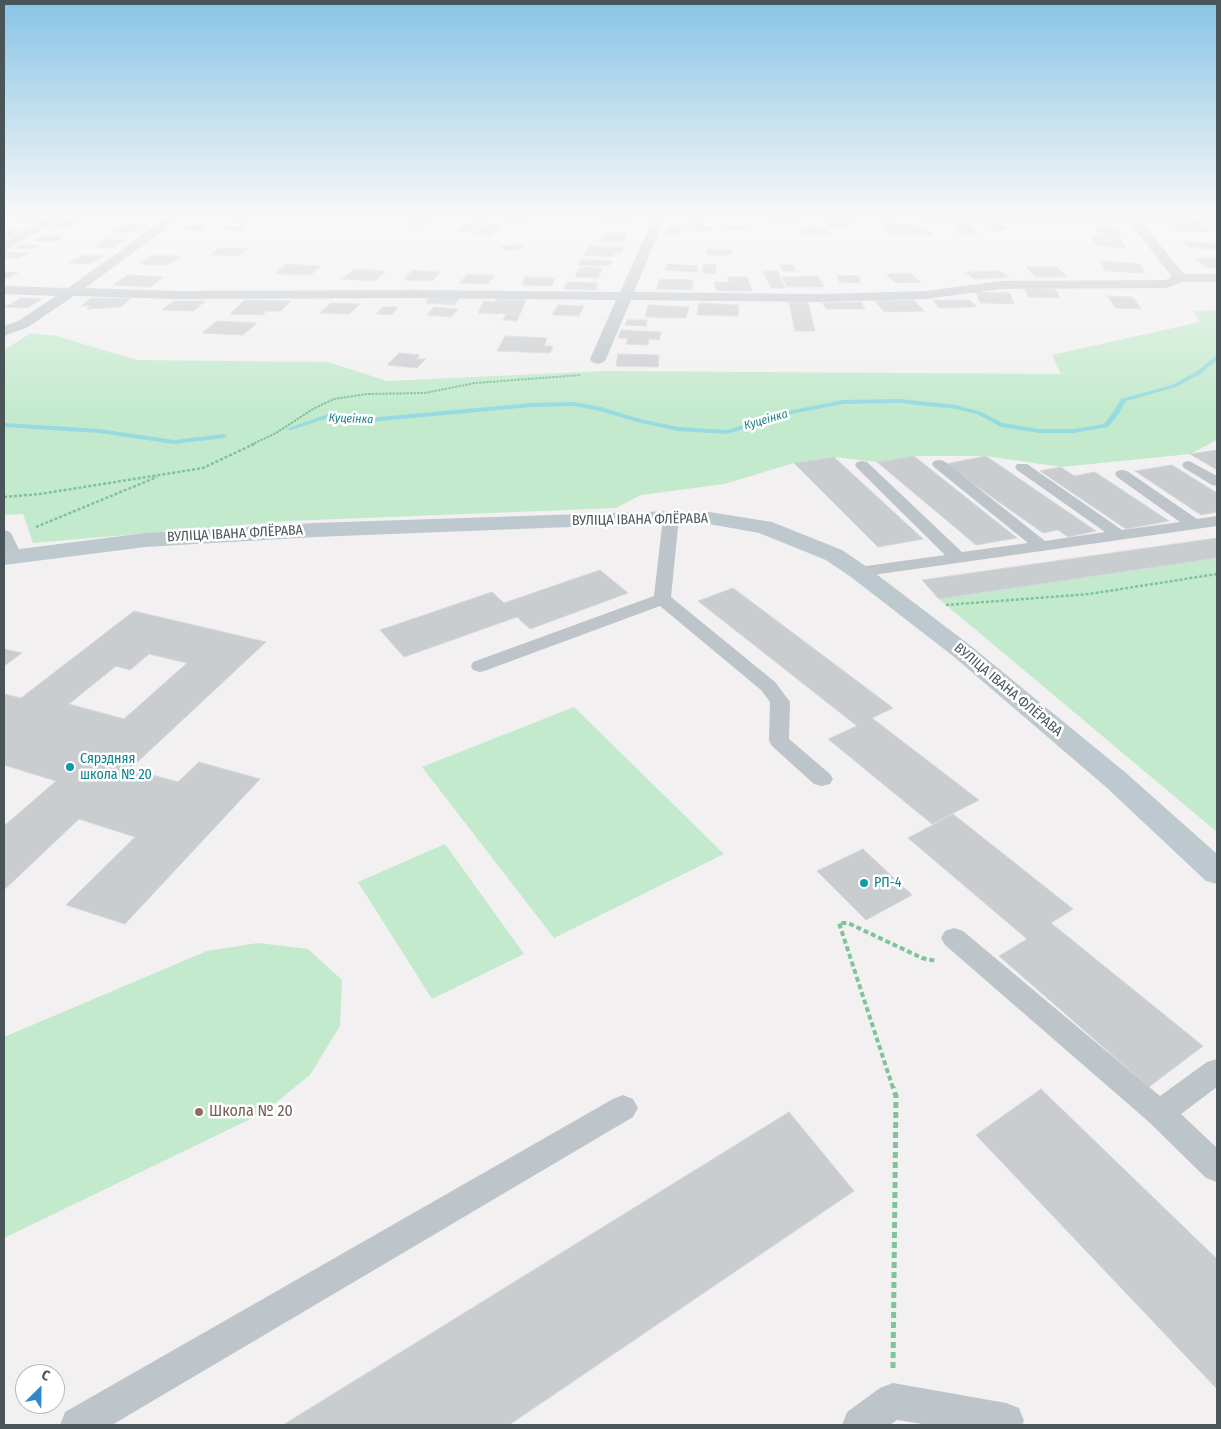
<!DOCTYPE html>
<meta charset="utf-8">
<style>
body{margin:0}
#map{position:relative;width:1221px;height:1429px;overflow:hidden;background:#f2f0f0;font-family:"Fira Sans Condensed",sans-serif}
canvas{display:block}
.frame{position:absolute;inset:0;border:5px solid #4a555a;pointer-events:none}
.north{position:absolute;left:15px;top:1364px;width:50px;height:50px;box-sizing:border-box;background:#fff;border:1px solid #b7bbbd;border-radius:50%;rotate:23deg;font-size:14px;font-weight:700;line-height:20px;text-align:center;color:#4a555a}
.north::after{content:'';display:block;margin:auto;width:18px;height:22px;background:#2f88cc;clip-path:polygon(50% 0,100% 100%,50% 72%,0 100%)}
</style>
<div id="map">
<canvas width="1221" height="1429"></canvas>
<div class="frame"></div>
<div class="north">С</div>
</div>
<script>
const ctx = document.querySelector('canvas').getContext('2d');
ctx.lineJoin = 'round';
function paint(path, color) { ctx.fillStyle = color; ctx.fill(path, 'evenodd'); }
const toPath = rows => new Path2D(rows.map(r => 'M' + r).join(''));
function stroke(path, color, width, dash) { ctx.strokeStyle = color; ctx.lineWidth = width; ctx.lineCap = dash ? 'butt' : 'round'; ctx.setLineDash(dash || []); ctx.stroke(path); }
function label(font, color, halo, rows, align = 'center') {
  ctx.font = font + ' "Fira Sans Condensed",sans-serif'; ctx.lineWidth = 5; ctx.setLineDash([]); ctx.textBaseline = 'middle'; ctx.strokeStyle = halo; ctx.fillStyle = color; for (const [text, x, y, turn = 0] of rows) {
    ctx.save(); ctx.translate(x, y); ctx.rotate((+turn || 0) * Math.PI / 180); ctx.textAlign = isNaN(turn) ? turn : align; if (halo) ctx.strokeText(text, 0, 0); ctx.fillText(text, 0, 0); ctx.restore();
  }
}
const green = toPath([
 [1217,310,1217,440,1190,454,1061,467,986,456,914,456,877,462,834,457,794,463,724,484,641,495,616,508,288,521,33,543,23,514,4,515,4,350,31,333,57,336,137,360,328,362,387,381,605,371,1061,374,1052,355,1200,322,1193,311],
 [1217,558,1217,832,939,599],
 [574,707,724,854,554,938,422,767],
 [445,844,524,954,432,999,358,882],
 [258,943,308,949,342,980,340,1026,310,1075,263,1113,4,1238,4,1037,207,951]
]);
const stream = toPath([
 [1217,355,1217,360,1200,374,1176,387,1126,401,1118,415,1108,427,1074,433,1039,433,1001,427,977,414,956,409,899,403,843,404,791,414,727,434,678,431,637,422,600,411,574,406,531,407,369,422,328,418,291,430,286,429,328,414,369,418,531,403,574,402,601,407,640,419,678,427,727,430,788,411,843,400,899,399,956,405,981,412,1003,423,1039,429,1074,429,1104,424,1112,414,1121,399,1172,385,1196,372,1217,355],
 [4,423,99,429,174,440,224,434,227,436,224,438,174,444,99,433,4,427,4,423]
]);
const building = toPath([
 [201,213,247,213,242,216,197,215,201,213],
 [291,213,316,213,308,220,284,219,291,213],
 [348,213,373,213,372,214,385,214,380,219,343,217,348,213],
 [471,214,488,215,483,221,466,221,471,214],
 [439,215,452,215,448,220,434,220,439,215],
 [603,216,632,217,629,224,599,222,603,216],
 [21,217,45,218,37,222,12,222,21,217],
 [507,217,529,218,527,222,504,222,507,217],
 [411,218,430,219,424,226,404,225,411,218],
 [687,218,707,219,705,226,684,225,687,218],
 [768,218,793,218,796,223,771,223,768,218],
 [825,218,848,219,851,227,827,226,825,218],
 [231,219,255,220,250,223,226,223,231,219],
 [64,220,82,220,67,228,49,228,64,220],
 [485,223,501,224,491,235,474,234,485,223],
 [952,223,972,224,978,235,958,234,952,223],
 [982,223,1003,224,1008,230,986,230,982,223],
 [125,224,148,225,137,232,114,231,125,224],
 [465,224,479,225,473,232,459,231,465,224],
 [883,224,916,224,919,229,929,230,933,236,888,234,883,224],
 [190,225,208,225,201,231,182,230,190,225],
 [718,225,747,226,748,229,718,228,718,225],
 [1097,225,1120,226,1123,229,1116,229,1122,236,1101,235,1096,228,1100,228,1097,225],
 [1166,225,1205,226,1211,232,1172,230,1166,225],
 [226,226,246,227,241,231,220,230,226,226],
 [669,226,682,227,680,234,667,233,669,226],
 [695,226,712,227,712,231,695,231,695,226],
 [801,226,829,227,830,235,802,234,801,226],
 [4,231,21,231,8,238,4,238,4,231],
 [605,233,627,234,624,242,601,242,605,233],
 [41,236,65,236,56,242,33,241,41,236],
 [1090,236,1119,237,1126,248,1097,246,1090,236],
 [107,239,127,240,114,248,94,247,107,239],
 [1183,241,1214,243,1217,249,1189,248,1183,241],
 [21,244,41,245,34,249,14,248,21,244],
 [519,244,527,248,506,251,498,247,519,244],
 [589,246,623,247,621,253,614,253,613,257,583,255,589,246],
 [219,248,248,249,239,256,210,255,219,248],
 [707,249,732,250,732,255,706,255,707,249],
 [6,252,28,253,18,258,4,258,4,253,6,252],
 [83,255,104,256,89,264,69,263,83,255],
 [153,255,181,256,168,265,140,264,153,255],
 [1195,258,1217,259,1217,268,1207,268,1195,258],
 [581,259,612,261,609,266,578,265,581,259],
 [1101,261,1140,264,1145,273,1105,271,1101,261],
 [286,264,321,266,311,275,275,274,286,264],
 [667,264,698,266,697,272,665,270,667,264],
 [703,264,716,265,715,274,702,273,703,264],
 [780,265,793,265,796,271,783,271,780,265],
 [580,267,603,268,598,278,575,277,580,267],
 [1026,267,1057,267,1068,277,1036,277,1026,267],
 [354,269,386,271,375,281,342,279,354,269],
 [412,270,440,272,433,281,404,280,412,270],
 [763,271,777,271,785,288,771,288,763,271],
 [1000,271,1009,277,974,279,965,272,1000,271],
 [4,272,19,272,9,278,4,278,4,272],
 [910,273,921,282,896,283,886,274,910,273],
 [467,274,495,275,488,284,460,283,467,274],
 [128,275,164,277,150,287,113,285,128,275],
 [838,275,859,276,860,283,839,282,838,275],
 [818,276,824,287,787,287,782,277,818,276],
 [525,277,555,278,552,286,522,285,525,277],
 [727,277,747,277,752,291,717,291,714,282,729,282,727,277],
 [659,279,693,280,692,290,657,289,659,279],
 [567,282,598,283,596,290,564,289,567,282],
 [1024,288,1056,290,1060,298,1028,297,1024,288],
 [976,292,1010,293,1014,304,980,303,976,292],
 [1107,296,1133,297,1141,309,1116,308,1107,296],
 [430,297,459,298,455,305,425,303,430,297],
 [21,298,42,299,27,308,5,307,21,298],
 [91,298,131,298,121,307,87,309,91,306,81,306,91,298],
 [496,299,526,300,520,314,478,313,484,301,495,302,496,299],
 [244,300,291,301,281,311,266,311,263,315,230,314,244,300],
 [914,300,924,311,884,312,875,301,914,300],
 [933,300,970,300,977,307,939,308,933,300],
 [174,301,205,301,194,311,162,310,174,301],
 [789,302,808,302,815,331,795,331,789,302],
 [861,302,865,309,826,309,822,303,861,302],
 [331,303,360,304,349,314,320,313,331,303],
 [699,303,739,305,738,316,697,315,699,303],
 [558,305,584,306,579,316,552,315,558,305],
 [648,305,689,307,686,318,645,317,648,305],
 [383,307,398,307,392,315,376,314,383,307],
 [434,307,458,309,451,317,427,315,434,307],
 [506,314,520,314,517,321,503,320,506,314],
 [627,320,647,320,646,326,625,325,627,320],
 [217,321,257,323,243,335,202,333,217,321],
 [621,330,661,332,659,340,649,339,648,345,626,344,628,338,618,338,621,330],
 [505,336,547,338,544,346,553,346,550,353,497,351,505,336],
 [399,353,420,355,416,359,426,359,417,368,387,365,399,353],
 [618,354,659,355,658,367,616,366,618,354],
 [1217,450,1217,470,1190,454,1217,450],
 [914,456,1017,538,976,545,877,462,914,456],
 [986,456,1096,531,1068,537,1058,530,1043,533,945,464,986,456],
 [834,457,923,539,878,547,794,463,834,457],
 [1172,465,1217,493,1217,512,1201,515,1135,471,1172,465],
 [1061,467,1074,476,1095,472,1169,521,1126,529,1040,471,1061,467],
 [1217,538,1217,558,939,599,922,580,1217,538],
 [600,570,628,593,530,629,517,617,404,657,380,630,492,592,504,603,600,570],
 [733,588,893,708,872,718,979,800,932,824,828,739,857,726,698,601,733,588],
 [134,611,266,642,130,769,178,782,199,762,260,779,125,924,66,905,135,837,79,819,4,890,4,826,56,781,4,765,4,694,21,698,134,611],
 [149,654,187,663,124,719,69,704,116,666,130,670,149,654],
 [4,649,22,653,4,666,4,649],
 [953,814,1073,909,1051,923,1203,1046,1149,1087,999,956,1027,939,908,838,953,814],
 [863,849,912,895,866,920,817,871,863,849],
 [1041,1089,1217,1259,1217,1389,976,1135,1041,1089],
 [789,1112,854,1191,509,1425,283,1425,789,1112]
]);
const pathFar3 = toPath([
 [251,445,276,433,313,409,334,399,367,394,425,393,475,383,581,375]
]);
const pathFar2 = toPath([
 [4,497,40,494,203,468,254,444],
 [36,527,157,477],
 [946,605,1089,594,1217,574]
]);
const pathFar1 = toPath([
 [893,1088,839,923,848,923,922,958,936,961]
]);
const path = toPath([
 [893,1368,896,1096,893,1087]
]);
const lane = toPath([
 [939,460,944,461,1045,541,1105,532,1017,470,1015,467,1017,464,1027,464,1122,530,1180,522,1117,477,1115,474,1117,471,1122,470,1127,471,1197,519,1217,516,1217,526,859,577,853,576,851,572,853,568,859,567,945,555,857,468,855,465,857,462,862,461,867,462,962,552,1028,543,934,467,932,464,934,461,939,460],
 [1189,461,1217,476,1217,486,1212,485,1184,468,1182,465,1184,462,1189,461],
 [671,512,676,514,679,517,671,597,775,682,790,702,789,739,830,774,833,779,830,784,822,786,814,784,772,746,769,741,770,702,761,690,660,606,487,670,480,672,473,670,471,666,473,662,654,596,663,517,666,514,671,512],
 [4,530,10,532,12,535,22,556,20,559,8,559,6,556,4,552,4,530],
 [954,928,963,931,1160,1096,1207,1062,1217,1059,1217,1087,1181,1114,1217,1148,1217,1182,1206,1178,1149,1122,945,945,941,938,945,931,954,928],
 [623,1095,633,1099,638,1108,633,1117,112,1425,60,1425,65,1412,613,1099,623,1095],
 [893,1383,1006,1403,1019,1408,1024,1421,1022,1425,929,1425,897,1420,890,1425,842,1425,847,1412,880,1388,893,1383]
]);
const street = toPath([
 [56,213,71,213,4,251,4,242,56,213],
 [173,213,187,213,85,288,176,291,414,290,620,292,654,217,643,217,637,213,892,213,1124,216,1122,213,1134,213,1137,216,1217,217,1217,225,1143,224,1184,274,1217,274,1217,282,1182,282,1167,288,1001,289,926,299,819,302,631,300,606,359,604,362,598,364,592,362,590,359,616,300,414,298,176,299,74,296,28,327,4,336,4,326,18,321,56,296,4,294,4,286,68,288,173,213],
 [665,217,1130,223,1172,277,1165,280,1001,281,926,291,819,294,634,292,665,217]
]);
const secondary = toPath([
 [671,511,709,512,772,522,842,550,867,567,971,646,1126,773,1217,854,1217,884,1206,881,1106,787,953,656,851,577,826,560,759,533,709,524,671,523,315,537,145,547,4,565,4,551,145,533,315,523,671,511]
]);
const markers = [
 [70,767,5,"#0f9aa8"],
 [864,883,5,"#0f9aa8"],
 [199,1112,5,"#8d6e63"]
];
const farWaternames = [
 ["Куцеінка",351,419,2],
 ["Куцеінка",766,420,-16]
];
const streetNames = [
 ["ВУЛІЦА ІВАНА ФЛЁРАВА",640,520,-1],
 ["ВУЛІЦА ІВАНА ФЛЁРАВА",235,534,-3],
 ["ВУЛІЦА ІВАНА ФЛЁРАВА",1008,690,40]
];
const cultureNames = [
 ["Сярэдняя",80,759],
 ["школа № 20",80,775],
 ["РП-4",874,883]
];
const nearEducationnames = [
 ["Школа № 20",209,1112]
];
paint(green, '#c3eacd');
paint(stream, '#96dbe1');
paint(building, '#cacdd0');
stroke(building, '#d4d7da', 1);
stroke(pathFar3, '#7fc499', 2, [2.5, 1]);
stroke(pathFar2, '#7fc499', 2.5, [3, 2]);
stroke(pathFar1, '#7fc499', 4, [5, 3]);
stroke(path, '#7fc499', 5, [6, 4]);
paint(lane, '#bdc5ca');
paint(street, '#bdc5ca');
paint(secondary, '#bdc8cf');
const sky = ctx.createLinearGradient(0, 0, 0, 413);
sky.addColorStop(0, '#87c4e5');
sky.addColorStop(0.52, '#f9f8f8');
sky.addColorStop(1, '#f9f8f800');
ctx.fillStyle = sky;
ctx.fillRect(0, 0, 1221, 413);
for (const [x, y, r, color] of markers) { const dot = new Path2D(); dot.arc(x, y, r, 0, 2 * Math.PI); ctx.fillStyle = color; ctx.fill(dot); stroke(dot, '#fff', 2); }
label('italic 12px', '#1d828b', '#fff', farWaternames);
label('14px', '#4a555a', '#fff', streetNames);
label('14px', '#0d838f', '#fff', cultureNames, 'left');
label('16px', '#785e54', '#fff', nearEducationnames, 'left');
</script>
